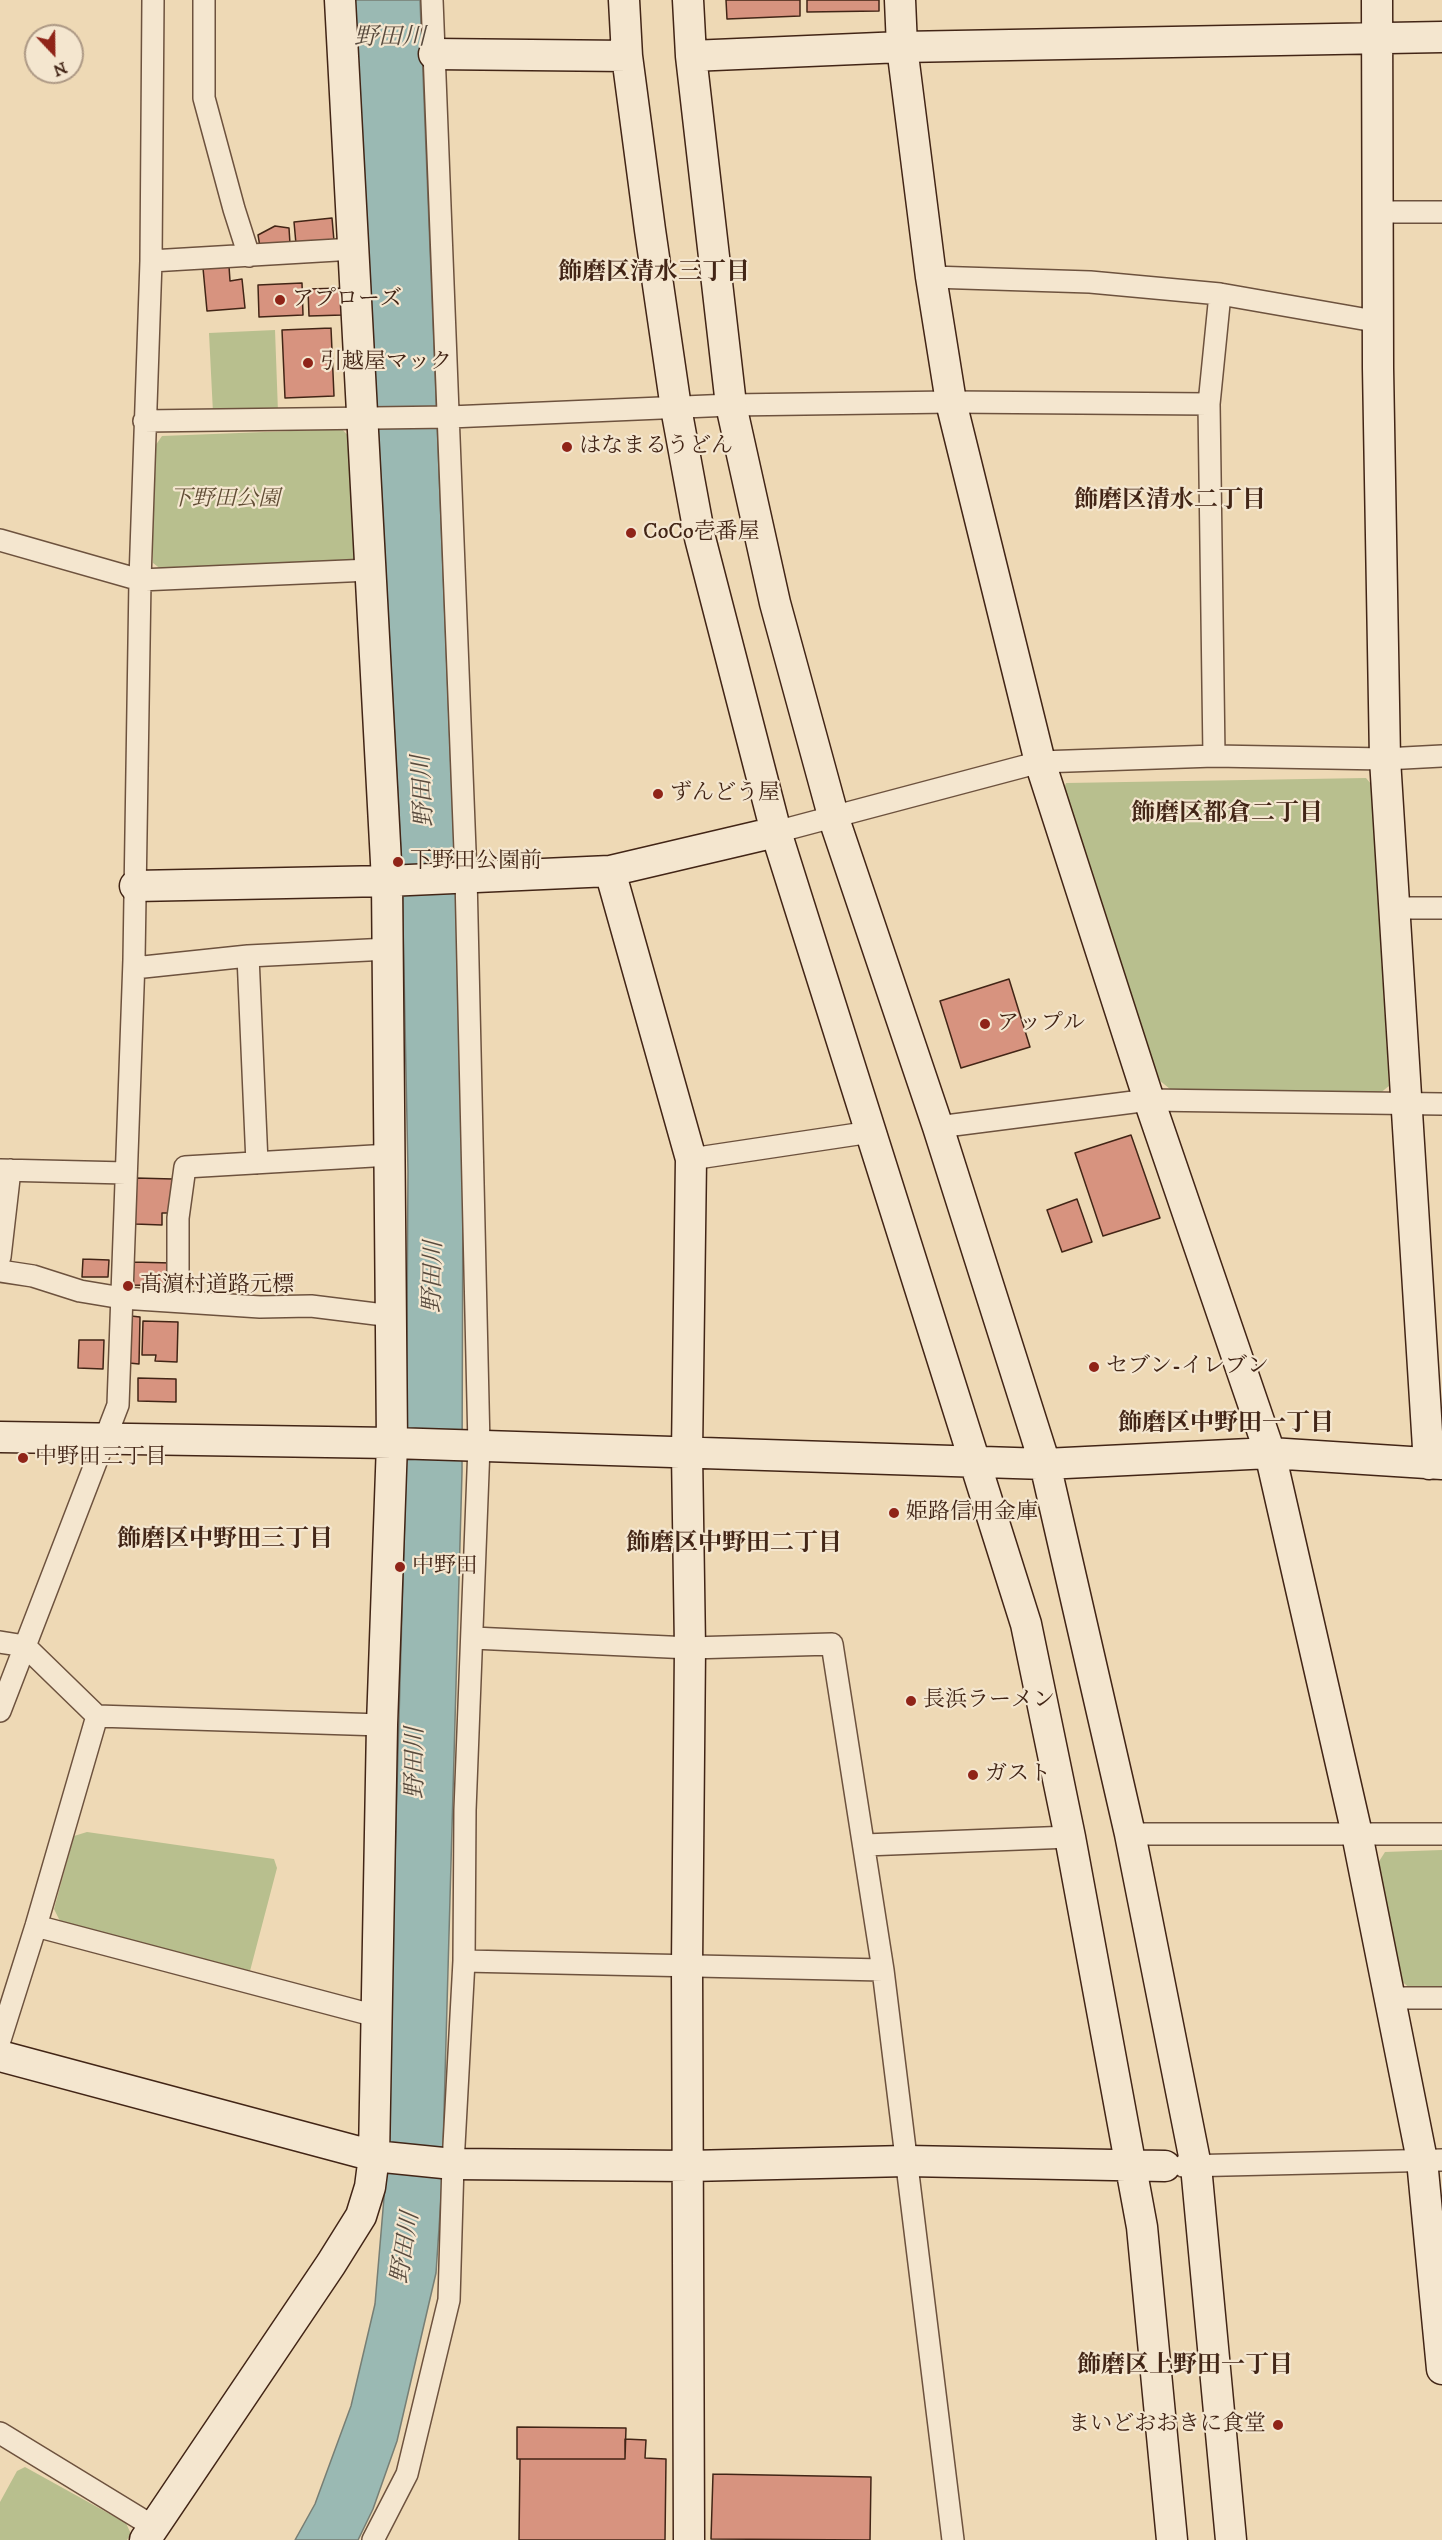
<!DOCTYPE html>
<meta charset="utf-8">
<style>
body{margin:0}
#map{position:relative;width:1442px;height:2540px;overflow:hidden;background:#eed9b5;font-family:"IM FELL DW Pica",serif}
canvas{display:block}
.north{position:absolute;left:24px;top:24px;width:60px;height:60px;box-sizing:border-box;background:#f4e6cf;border:2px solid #ad9985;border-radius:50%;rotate:158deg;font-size:16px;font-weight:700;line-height:24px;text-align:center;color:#422516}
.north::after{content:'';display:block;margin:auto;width:21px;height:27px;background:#8f2418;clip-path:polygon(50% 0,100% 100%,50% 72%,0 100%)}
</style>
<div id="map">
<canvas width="1442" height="2540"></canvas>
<div class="north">N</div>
</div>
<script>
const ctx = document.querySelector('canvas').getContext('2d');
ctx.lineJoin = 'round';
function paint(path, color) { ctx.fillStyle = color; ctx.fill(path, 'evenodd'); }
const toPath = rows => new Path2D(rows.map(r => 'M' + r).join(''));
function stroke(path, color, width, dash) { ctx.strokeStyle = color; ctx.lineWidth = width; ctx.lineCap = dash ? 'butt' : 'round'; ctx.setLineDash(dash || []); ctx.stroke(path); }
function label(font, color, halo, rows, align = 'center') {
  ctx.font = font + ' "IM FELL DW Pica","Noto Serif JP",serif'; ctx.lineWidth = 4.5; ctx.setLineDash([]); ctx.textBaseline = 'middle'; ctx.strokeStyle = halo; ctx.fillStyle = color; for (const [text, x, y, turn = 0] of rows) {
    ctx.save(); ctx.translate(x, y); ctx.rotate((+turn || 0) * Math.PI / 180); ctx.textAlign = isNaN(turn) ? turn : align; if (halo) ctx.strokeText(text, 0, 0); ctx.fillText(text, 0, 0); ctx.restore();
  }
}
const green = toPath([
 [275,330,278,412,213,413,209,333],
 [342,429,353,441,361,551,353,561,162,570,153,563,153,449,162,436],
 [1366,778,1371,784,1389,1086,1379,1094,1170,1089,1159,1080,1063,791,1066,783],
 [87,1832,274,1859,277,1868,250,1971,242,1974,61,1923,54,1909,74,1836],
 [1442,1850,1442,1989,1411,1989,1400,1980,1378,1863,1385,1852],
 [25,2467,126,2523,131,2534,127,2540,0,2540,0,2502,17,2471]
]);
const water = toPath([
 [355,0,420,0,455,868,463,1169,462,1472,442,2183,436,2273,397,2441,373,2509,358,2540,295,2540,315,2504,351,2406,375,2304,386,2174,406,1473,408,1172,402,872,355,0]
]);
const building = toPath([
 [726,0,800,0,800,16,727,19,726,0],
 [807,0,879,0,879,11,807,12,807,0],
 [332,218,334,241,296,244,294,222,332,218],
 [275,226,289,228,290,244,260,247,258,235,275,226],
 [229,266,230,281,242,279,245,308,207,311,203,268,229,266],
 [302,283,303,315,259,317,258,285,302,283],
 [342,288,343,315,309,316,308,289,342,288],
 [331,328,334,396,285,398,282,330,331,328],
 [1009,979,1030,1047,961,1068,940,1001,1009,979],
 [1131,1135,1160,1218,1103,1236,1075,1153,1131,1135],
 [136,1178,173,1179,172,1213,162,1213,162,1225,135,1224,136,1178],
 [1077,1199,1092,1242,1062,1252,1047,1210,1077,1199],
 [83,1259,109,1260,108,1277,82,1277,83,1259],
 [132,1262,172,1263,171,1286,131,1285,132,1262],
 [131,1316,140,1317,139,1364,129,1363,131,1316],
 [143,1321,178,1322,177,1362,155,1361,156,1355,142,1355,143,1321],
 [79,1340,104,1340,103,1369,78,1368,79,1340],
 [138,1378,176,1379,176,1402,138,1401,138,1378],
 [517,2427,626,2428,625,2459,517,2459,517,2427],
 [625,2439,646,2440,645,2458,666,2459,665,2540,519,2540,520,2459,625,2459,625,2439],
 [713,2474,871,2477,870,2540,711,2539,713,2474]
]);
const street = toPath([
 [204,0,204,98,234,209,249,256],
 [1377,212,1442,212],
 [151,261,354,249],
 [931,277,1090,282,1220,294,1380,322],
 [144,421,450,417,731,405,951,402,1209,404],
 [0,540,140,580,370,570],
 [1214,756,1209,404,1220,294],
 [776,832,1040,762,1214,756,1385,759,1442,756],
 [1396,908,1442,908],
 [248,956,257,1163],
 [134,968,248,956,388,949],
 [938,1127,1149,1100,1442,1104],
 [691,1159,871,1132],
 [0,1170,126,1173],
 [0,1257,10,1170],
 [0,1271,33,1276,80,1291,122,1298,260,1307,311,1306,392,1316],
 [178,1299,178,1218,185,1167,390,1155],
 [473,1638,690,1648,832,1644,883,1970,953,2540],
 [0,1642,25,1646,97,1716,382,1725],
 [0,1711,118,1405,134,960,140,580,151,261,153,0],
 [1130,1834,1442,1834],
 [865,1845,1070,1837],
 [36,1926,376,2016],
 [464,1961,883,1970],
 [1389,1998,1442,1998],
 [0,2040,36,1926,97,1716],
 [1183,2166,1442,2160],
 [0,2433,154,2527],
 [373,2540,407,2474,449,2300,453,2164,464,1961,465,1810,479,1446,466,876,432,0]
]);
const secondary = toPath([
 [624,0,627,56,650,230,676,408,700,538,776,832,1026,1624,1070,1837,1142,2227,1172,2540],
 [688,0,691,56,731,405,775,603,834,819,938,1127,1045,1464,1130,1834,1196,2166,1231,2540],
 [900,0,902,47,931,277,951,402,1040,762,1149,1100,1270,1453,1357,1834,1422,2160,1442,2369],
 [1377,0,1378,368,1385,759,1429,1464],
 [434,54,627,56],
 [691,56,902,47,1442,37],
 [610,871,691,1159,687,1453,690,1648,687,1965,689,2540],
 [135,886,387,881,610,871,776,832],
 [0,1437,392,1443,1045,1464,1270,1453,1442,1464],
 [0,2056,374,2156,453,2164,689,2166,907,2161,1165,2166],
 [145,2540,331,2264,361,2216,370,2187,374,2156,382,1725,392,1443,387,881,340,0]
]);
const markers = [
 [280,300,6,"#8f2418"],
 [308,363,6,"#8f2418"],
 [567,447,6,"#8f2418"],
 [631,533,6,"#8f2418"],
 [658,794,6,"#8f2418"],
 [398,862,6,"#8f2418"],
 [985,1024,6,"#8f2418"],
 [128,1286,6,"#8f2418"],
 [1094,1367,6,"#8f2418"],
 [23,1458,6,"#8f2418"],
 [894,1513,6,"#8f2418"],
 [400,1567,6,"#8f2418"],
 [911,1701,6,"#8f2418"],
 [973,1775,6,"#8f2418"],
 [1278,2425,6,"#8f2418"]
];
const poiNames = [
 ["アプローズ",292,300],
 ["引越屋マック",320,363],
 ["はなまるうどん",579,447],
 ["CoCo壱番屋",643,533],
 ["ずんどう屋",670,794],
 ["下野田公園前",410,862],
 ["アップル",997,1024],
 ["髙濵村道路元標",140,1286],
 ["セブン-イレブン",1106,1367],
 ["中野田三丁目",35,1458],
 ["姫路信用金庫",906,1513],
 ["中野田",412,1567],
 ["長浜ラーメン",923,1701],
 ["ガスト",985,1775],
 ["まいどおおきに食堂",1266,2425,"right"]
];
const parkNames = [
 ["下野田公園",225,500]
];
const waterNames = [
 ["野田川",390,39],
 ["野田川",425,791,-93],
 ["野田川",435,1277,-89],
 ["野田川",417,1763,-90],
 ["野田川",407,2248,-81]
];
const neighbourhoodNames = [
 ["飾磨区清水三丁目",654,274],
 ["飾磨区清水二丁目",1170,502],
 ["飾磨区都倉二丁目",1227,815],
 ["飾磨区中野田一丁目",1226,1425],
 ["飾磨区中野田三丁目",225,1541],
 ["飾磨区中野田二丁目",734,1545],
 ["飾磨区上野田一丁目",1185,2367]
];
paint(green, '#b8bf8e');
paint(water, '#9ab9b3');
stroke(water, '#777e74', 1.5);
paint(building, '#d7937f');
stroke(building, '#422516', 1.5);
stroke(street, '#6d523e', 24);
stroke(secondary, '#422516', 33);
stroke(street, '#f4e6cf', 21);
stroke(secondary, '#f4e6cf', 30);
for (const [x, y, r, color] of markers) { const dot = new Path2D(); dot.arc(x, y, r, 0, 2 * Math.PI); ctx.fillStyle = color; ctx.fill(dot); stroke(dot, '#f4e6cf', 2); }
label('22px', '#422516', '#f4e6cf', poiNames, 'left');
label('italic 22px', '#604c34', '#f4e6cf', parkNames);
label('italic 24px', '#584a3d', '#f4e6cf', waterNames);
label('bold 24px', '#422516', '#f4e6cf', neighbourhoodNames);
</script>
